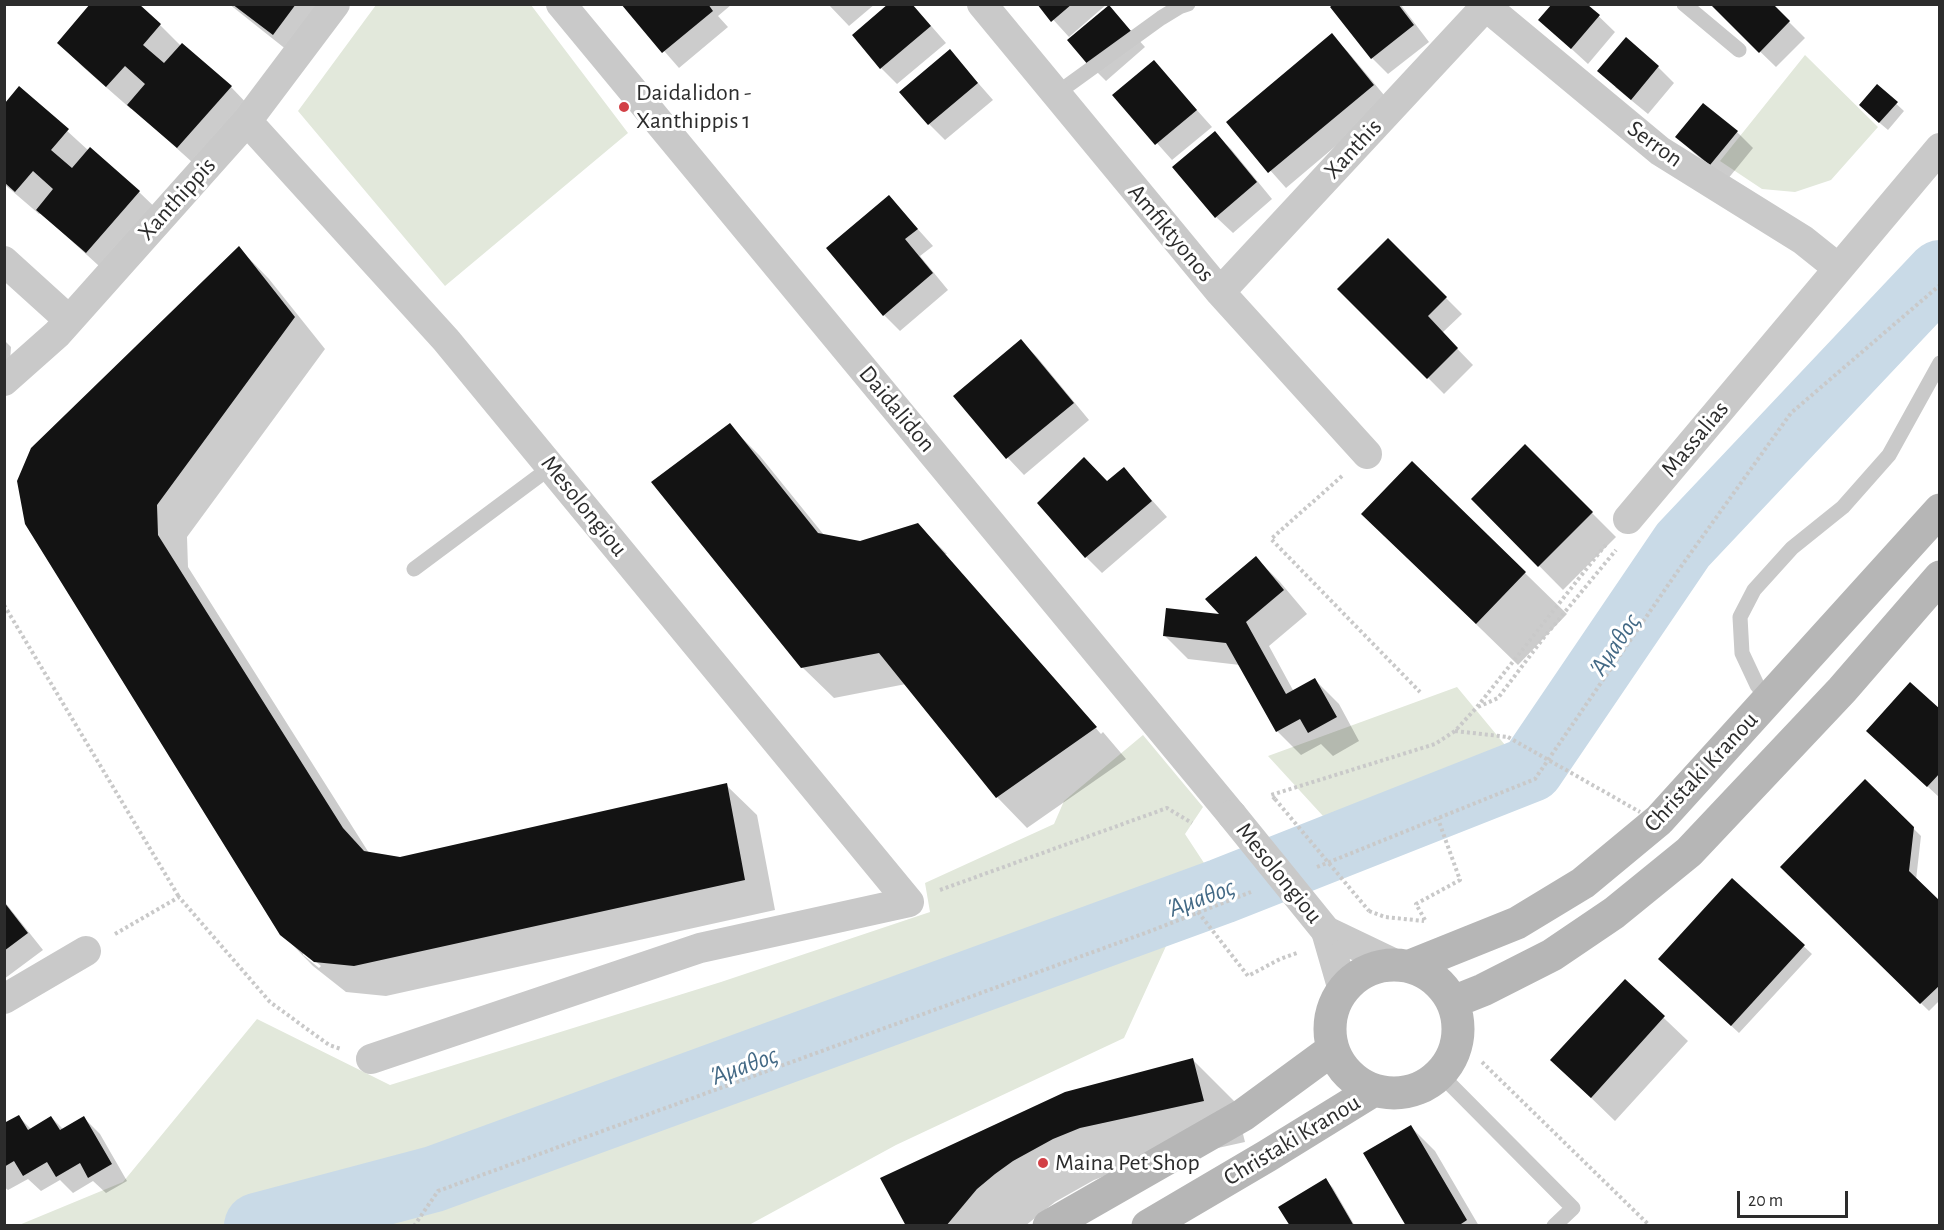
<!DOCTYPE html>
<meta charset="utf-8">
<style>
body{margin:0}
#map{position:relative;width:1944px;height:1230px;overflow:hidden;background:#fff;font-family:"Alegreya Sans",sans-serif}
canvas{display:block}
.frame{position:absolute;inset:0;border:6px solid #2c2c2c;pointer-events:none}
.scale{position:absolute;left:1737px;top:1191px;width:111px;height:27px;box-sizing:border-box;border:3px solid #2c2c2c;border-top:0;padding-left:8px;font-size:18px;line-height:21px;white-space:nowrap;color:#2c2c2c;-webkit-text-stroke:4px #fff;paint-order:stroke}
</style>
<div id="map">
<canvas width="1944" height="1230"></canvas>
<div class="frame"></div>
<div class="scale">20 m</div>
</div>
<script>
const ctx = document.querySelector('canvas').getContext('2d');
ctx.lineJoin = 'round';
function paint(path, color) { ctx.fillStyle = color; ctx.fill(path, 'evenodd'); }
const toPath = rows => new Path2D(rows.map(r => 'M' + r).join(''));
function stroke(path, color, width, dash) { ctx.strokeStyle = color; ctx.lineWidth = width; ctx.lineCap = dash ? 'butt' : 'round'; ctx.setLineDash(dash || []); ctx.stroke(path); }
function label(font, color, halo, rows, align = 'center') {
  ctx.font = font + ' "Alegreya Sans",sans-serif'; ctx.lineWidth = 6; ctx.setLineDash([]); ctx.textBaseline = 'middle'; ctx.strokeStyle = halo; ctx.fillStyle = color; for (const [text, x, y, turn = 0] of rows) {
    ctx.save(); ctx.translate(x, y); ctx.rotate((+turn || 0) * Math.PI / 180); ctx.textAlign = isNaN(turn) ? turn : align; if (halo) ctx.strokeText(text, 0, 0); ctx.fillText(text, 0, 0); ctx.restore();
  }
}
const green = toPath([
 [376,5,531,5,628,133,445,286,298,111],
 [1805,55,1878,127,1831,180,1795,192,1762,189,1720,161],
 [1457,687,1510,751,1323,816,1268,756],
 [1143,735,1203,807,1185,834,1204,863,1124,1038,896,1145,749,1225,19,1225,123,1182,257,1019,390,1085,721,982,930,912,925,883,1054,824,1064,801]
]);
const shadow = toPath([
 [229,4,338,4,297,58],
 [623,4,730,4,731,5,718,16,728,27,679,68],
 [828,4,875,4,849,26],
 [912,4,946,43,897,84,881,68],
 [1039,4,1107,4,1069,37],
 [1335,4,1400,4,1429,42,1388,74,1372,58],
 [1553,4,1586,4,1615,32,1588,64,1540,20],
 [1711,4,1771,4,1805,38,1776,67],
 [1109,7,1145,47,1106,81,1090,65],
 [160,25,181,46,231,87,254,111,202,171,132,108,131,109,83,67,59,43],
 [1332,36,1348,52,1389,101,1286,188,1228,123],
 [950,51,993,100,945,140,929,124],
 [1154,62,1212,127,1172,160,1114,95],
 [1658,67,1674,83,1648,114,1615,87],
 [1877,86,1904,111,1888,130,1868,113],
 [20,88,89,151,139,192,163,215,110,276,41,213,39,214,4,184,4,105],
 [1737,132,1753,148,1727,180,1694,153,1677,137],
 [1215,133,1231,149,1272,199,1233,233,1216,217],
 [889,197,933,246,920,256,948,290,900,331,884,315],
 [1388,240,1462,314,1442,333,1473,365,1444,394,1340,289],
 [239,248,269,279,325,349,187,537,188,567,369,853,400,858,726,785,757,815,775,910,386,996,346,992,313,966,282,934,33,449],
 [303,951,321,966,319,968,303,955],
 [4,340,11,347,8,393,4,396],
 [1021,341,1037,357,1089,420,1024,475,1008,458,955,396],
 [729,425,760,456,824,535,861,542,917,524,947,554,943,554,1101,734,1103,732,1126,759,1027,828,997,797,906,684,834,698,802,667],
 [1525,446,1616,537,1563,590,1473,499],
 [1412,463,1567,614,1518,665,1405,555],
 [1124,469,1167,517,1102,573,1086,557],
 [1256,558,1280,582,1307,614,1269,646,1294,692,1315,680,1339,704,1359,741,1333,756,1321,744,1301,755,1277,731,1240,665,1188,659,1164,635,1222,616],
 [1940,711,1940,798,1868,731],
 [1865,781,1921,836,1916,880,1940,903,1940,1000,1929,1011,1782,867],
 [1732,880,1812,954,1739,1033,1668,967],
 [4,901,43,950,4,979],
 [1625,981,1688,1041,1615,1121,1552,1060],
 [1193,1060,1235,1102,1245,1142,1123,1169,1094,1180,1055,1202,1025,1226,908,1226,882,1179],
 [18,1116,31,1129,51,1117,64,1130,84,1118,100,1134,127,1181,106,1193,93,1181,73,1193,60,1180,41,1191,28,1179,8,1190,4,1187,4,1125],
 [1411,1127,1435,1151,1479,1226,1408,1226],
 [1326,1180,1333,1188,1355,1226,1291,1226]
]);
const river = toPath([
 [257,1226,434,1179,1222,891,1531,769,1683,545,1940,273]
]);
const building = toPath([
 [90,4,139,4,161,24,143,45,164,63,182,43,232,86,177,148,127,105,145,84,125,66,106,87,57,43],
 [232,4,296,4,273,35],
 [621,4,708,4,713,11,662,53],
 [888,4,912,4,931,26,880,69,852,35],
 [1037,4,1072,4,1051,22],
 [1333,4,1398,4,1414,25,1371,59,1330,7],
 [1710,4,1773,4,1790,21,1759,53],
 [1109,5,1131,31,1089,66,1067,40],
 [1551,5,1588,5,1600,15,1571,49,1538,20],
 [1332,33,1374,85,1268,173,1226,122],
 [1626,37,1659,66,1631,100,1597,71],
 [950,49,978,83,928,125,899,92],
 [1154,60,1197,110,1155,145,1112,95],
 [1877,84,1898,102,1879,123,1859,105],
 [19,86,69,129,51,150,72,168,90,147,140,191,86,253,36,210,53,189,33,171,15,192,5,183,5,103],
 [1703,103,1738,131,1710,165,1675,137],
 [1215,131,1257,182,1215,218,1172,167],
 [889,195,918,229,905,239,933,273,883,316,826,248],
 [1388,238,1447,297,1428,316,1458,348,1427,379,1337,289],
 [239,246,295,317,157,505,158,535,343,828,364,851,400,857,727,783,745,880,354,966,314,962,280,935,25,524,17,481,31,448],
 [1021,339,1074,403,1006,459,953,396],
 [730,423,818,533,860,541,918,523,1097,727,996,798,879,653,801,668,651,482],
 [1525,444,1593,512,1538,567,1471,499],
 [1084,457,1107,481,1124,467,1152,501,1085,558,1037,503],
 [1412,461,1526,572,1476,624,1361,514],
 [1256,556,1284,590,1246,622,1286,694,1315,678,1337,717,1308,733,1300,719,1276,732,1226,643,1163,636,1166,608,1219,614,1205,599],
 [1910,682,1940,709,1940,773,1927,787,1866,731],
 [1865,779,1914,827,1909,871,1940,901,1940,985,1920,1004,1780,867],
 [1732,878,1805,945,1731,1026,1658,959],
 [4,902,28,933,4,951],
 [1625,979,1665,1016,1591,1098,1550,1060],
 [1193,1058,1204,1101,1080,1128,1053,1139,1013,1161,995,1174,977,1189,946,1226,906,1226,880,1178,1065,1092],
 [19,1115,28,1130,51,1116,60,1130,84,1116,112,1164,88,1178,80,1163,56,1177,47,1162,23,1176,14,1161,4,1167,4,1123],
 [1411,1125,1467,1220,1458,1226,1406,1226,1363,1153],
 [1326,1178,1354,1226,1290,1226,1278,1207]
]);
const path = toPath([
 [1342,476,1271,539,1420,692],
 [4,605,179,897],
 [1478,707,1498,698,1545,636,1616,550],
 [1455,731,1508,737],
 [1275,799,1271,795,1435,744,1455,731,1477,707,1607,543],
 [1317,867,1535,779,1675,575,1791,413,1940,285],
 [940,890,1167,808,1192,823],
 [1369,911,1385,917,1424,921],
 [1198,912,1248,976,1280,959,1297,953],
 [1425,920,1416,904,1460,880,1438,819],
 [115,934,179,897,270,1002,329,1045,341,1049],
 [1482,1062,1650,1226],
 [414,1226,438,1191,1148,932,1251,892]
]);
const lane = toPath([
 [1684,4,1739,50],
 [1056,94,1161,18,1179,7,1188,4],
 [414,569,551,467],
 [1768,699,1757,685,1742,653,1740,617,1754,590,1792,548,1843,507,1889,455,1940,363],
 [1440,1074,1573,1208,1554,1226]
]);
const street = toPath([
 [561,4,1232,815],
 [982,4,1220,292,1367,454],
 [1483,4,1660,151,1803,240,1838,268],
 [247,121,446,340,909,902,700,948,371,1059],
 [4,261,69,320],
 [1220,292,1485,7],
 [4,381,57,334,247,121,335,4],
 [1628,519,1940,148],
 [1326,931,1395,964],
 [1326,931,1343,990],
 [4,999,86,951]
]);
const secondary = toPath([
 '1330 1029a64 64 0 1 1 128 0a64 64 0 1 1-128 0Z',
 [1410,966,1517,923,1583,883,1659,820,1940,510],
 [1453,1002,1483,990,1552,955,1614,913,1689,852,1842,690,1940,577],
 [1049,1226,1243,1115,1333,1049],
 [1148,1226,1267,1156,1374,1090]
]);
const pathBridge = toPath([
 [1508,737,1640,812],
 [1275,799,1369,911]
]);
const streetBridge = toPath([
 [1232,815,1326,931]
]);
const markers = [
 [624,107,6,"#d24046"],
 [1043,1163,6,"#d24046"]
];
const poiNames = [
 ["Daidalidon -",636,93],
 ["Xanthippis 1",636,121],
 ["Maina Pet Shop",1055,1163]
];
const streetNames = [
 ["Serron",1655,144,36],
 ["Xanthis",1353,149,-47],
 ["Xanthippis",177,199,-48],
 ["Amfiktyonos",1171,233,50],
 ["Daidalidon",897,409,50],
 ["Massalias",1695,439,-50],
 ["Mesolongiou",584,506,51],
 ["Christaki Kranou",1701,772,-47],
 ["Mesolongiou",1279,873,51],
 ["Christaki Kranou",1292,1140,-31]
];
const waterNames = [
 ["Άμαθος",1615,645,-56],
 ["Άμαθος",1201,898,-20],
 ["Άμαθος",744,1066,-20]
];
paint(green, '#e2e8db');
paint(shadow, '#0003');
stroke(river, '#c9dae7', 66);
paint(building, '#131313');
stroke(path, '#c9c9c9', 4, [3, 3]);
stroke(lane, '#c9c9c9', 15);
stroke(street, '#c9c9c9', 30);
stroke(secondary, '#b6b6b6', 33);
stroke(pathBridge, '#c9c9c9', 4, [3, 3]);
stroke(streetBridge, '#c9c9c9', 30);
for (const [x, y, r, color] of markers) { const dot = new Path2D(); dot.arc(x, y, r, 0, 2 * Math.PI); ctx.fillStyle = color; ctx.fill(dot); stroke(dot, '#fff', 2); }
label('24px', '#2c2c2c', '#fff', poiNames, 'left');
label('24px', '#2c2c2c', '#fff', streetNames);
label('italic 26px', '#436985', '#fff', waterNames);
</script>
